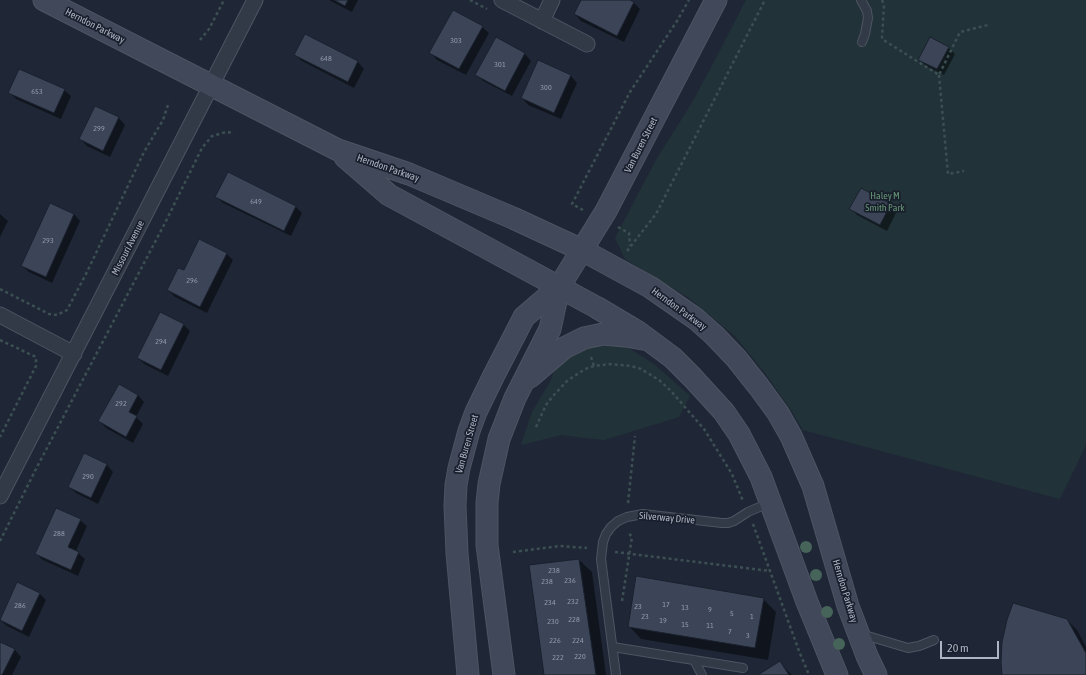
<!DOCTYPE html>
<style>
body{margin:0}
#map{position:relative;width:1086px;height:675px;overflow:hidden;background:#1f2737;font-family:"Asap Condensed",sans-serif}
canvas{display:block}
.scale{position:absolute;left:940px;top:641px;width:59px;height:18px;box-sizing:border-box;border:2px solid #adb4c4;border-top:0;padding-left:5px;font-size:12px;line-height:14px;white-space:nowrap;color:#adb4c4;-webkit-text-stroke:3px #191f2c;paint-order:stroke}
</style>
<div id="map">
<canvas width="1086" height="675"></canvas>
<div class="scale">20 m</div>
</div>
<script>
const ctx = document.querySelector('canvas').getContext('2d');
ctx.lineJoin = 'round';
function paint(path, color) { ctx.fillStyle = color; ctx.fill(path, 'evenodd'); }
const toPath = rows => new Path2D(rows.map(r => 'M' + r).join(''));
function stroke(path, color, width, dash) { ctx.strokeStyle = color; ctx.lineWidth = width; ctx.lineCap = dash ? 'butt' : 'round'; ctx.setLineDash(dash || []); ctx.stroke(path); }
function label(font, color, halo, rows, align = 'center') {
  ctx.font = font + ' "Asap Condensed",sans-serif'; ctx.lineWidth = 3.5; ctx.setLineDash([]); ctx.textBaseline = 'middle'; ctx.strokeStyle = halo; ctx.fillStyle = color; for (const [text, x, y, turn = 0] of rows) {
    ctx.save(); ctx.translate(x, y); ctx.rotate((+turn || 0) * Math.PI / 180); ctx.textAlign = isNaN(turn) ? turn : align; if (halo) ctx.strokeText(text, 0, 0); ctx.fillText(text, 0, 0); ctx.restore();
  }
}
const green = toPath([
 [746,0,1086,0,1086,445,1060,499,803,430,791,410,765,373,735,336,689,298,625,259,615,238,656,160,693,101,715,60],
 [573,337,626,346,655,365,690,396,679,417,604,440,561,435,521,445,532,412,550,382,558,361]
]);
const shadow = toPath([
 [329,0,358,0,352,12],
 [582,0,628,0,634,3,640,9,624,42,581,21,575,14],
 [482,27,489,33,466,75,437,60,431,53],
 [305,35,358,62,364,69,354,88,302,61,295,55],
 [496,39,525,54,531,61,512,96,483,81,477,74],
 [948,47,955,54,944,75,926,66,920,60],
 [538,62,571,76,577,83,561,119,528,105,522,98],
 [64,90,71,96,61,119,16,99,10,93],
 [96,107,119,118,125,125,110,157,87,146,80,139],
 [217,197,296,207,302,213,291,236,223,203],
 [50,204,74,214,80,221,52,283,29,272,22,266],
 [890,204,897,211,887,231,857,215,851,209],
 [0,214,8,221,0,237],
 [226,253,233,260,207,313,175,297,168,290],
 [160,313,184,325,190,331,168,376,144,364,138,358],
 [119,385,138,395,144,402,136,417,143,424,133,443,106,428,99,421],
 [85,455,107,465,113,472,98,504,76,493,69,487],
 [80,520,87,526,76,551,85,559,78,576,43,560,36,554],
 [579,560,592,572,606,675,545,675],
 [40,594,46,600,29,637,7,626,0,620],
 [763,599,776,612,768,660,641,639,629,626],
 [1067,620,1077,630,1086,647,1086,675,1003,675],
 [0,643,15,650,21,657,12,675,0,675],
 [780,663,792,675,760,675]
]);
const building = toPath([
 [334,0,348,0,345,6,334,0],
 [581,0,630,0,634,2,617,36,574,14,581,0],
 [453,10,483,26,459,69,429,53,453,10],
 [305,34,358,61,348,82,294,55,305,34],
 [496,37,525,53,505,91,475,75,496,37],
 [930,37,949,47,937,69,918,60,930,37],
 [538,60,571,75,554,113,521,98,538,60],
 [19,69,65,89,54,113,8,93,19,69],
 [95,106,119,117,103,151,79,139,95,106],
 [228,172,296,206,284,231,215,197,228,172],
 [861,188,891,204,880,225,849,209,861,188],
 [50,203,74,214,46,277,21,266,50,203],
 [199,239,227,253,200,307,167,290,178,268,184,270,199,239],
 [160,312,184,324,161,370,137,358,160,312],
 [119,384,138,395,129,412,137,416,126,437,98,421,119,384],
 [84,453,107,464,91,498,68,487,84,453],
 [56,508,81,519,68,547,79,552,71,570,35,554,56,508],
 [579,559,596,675,544,675,529,565,579,559],
 [636,576,764,598,755,648,628,627,636,576],
 [17,582,40,593,22,631,0,620,17,582],
 [1013,603,1067,619,1086,653,1086,675,1002,675,1001,662,1002,642,1007,620,1013,603],
 [0,642,15,649,2,675,0,675,0,642],
 [780,661,789,675,758,675,780,661]
]);
const path = toPath([
 [470,0,487,9],
 [882,0,884,5,882,39,939,75,960,32,988,25],
 [200,40,209,29,224,0],
 [939,75,948,174,964,171],
 [583,210,572,204,630,92,677,21,689,0],
 [618,227,629,233,630,246],
 [627,251,656,214,765,0],
 [0,289,49,314,57,315,67,310,87,272,144,152,163,120,169,102],
 [0,340,36,357,36,366,0,437],
 [591,357,594,366],
 [536,427,546,405,553,396,567,381,585,369,594,366,610,364,631,366,641,369,659,380,670,390,704,429,732,474,743,501],
 [628,503,635,436],
 [753,524,799,651,809,675],
 [0,541,36,469,165,223,202,148,212,136,226,132,234,133],
 [513,552,560,546,587,548],
 [615,552,770,571],
 [622,601,632,537,628,532]
]);
const service = toPath([
 [861,0,867,11,868,18,865,34,862,42],
 [861,634,908,648,919,646,934,640],
 [613,647,743,668],
 [694,660,702,675],
 [616,675,601,559,603,542,606,534,611,527,618,521,627,517,643,514,722,523,728,523,734,521,748,512,771,502]
]);
const minor = toPath([
 [502,0,587,44],
 [542,21,552,0],
 [0,315,74,354],
 [0,496,255,0]
]);
const secondary = toPath([
 [44,0,338,150,409,174,513,218,582,250,650,287,696,319,714,335,736,358,759,387,778,413,791,436,813,486,848,606,867,656,876,675],
 [345,157,389,195,596,307,638,332,673,358,692,377,724,412,739,434,761,477,807,602,837,675],
 [530,377,564,348,584,338,603,334,626,336,643,339],
 [468,675,457,553,455,506,456,485,459,468,469,431,476,412,494,375,524,317,559,287,606,211,716,0],
 [504,675,487,545,487,503,489,484,499,439,515,398,550,329,559,287]
]);
const trees = [
 [806,547],
 [816,575],
 [827,612],
 [839,644]
];
const numberNames = [
 ["303",456,40],
 ["648",326,58],
 ["301",500,64],
 ["300",546,87],
 ["653",37,91],
 ["299",99,128],
 ["649",256,201],
 ["293",48,240],
 ["296",192,280],
 ["294",161,341],
 ["292",121,403],
 ["290",88,476],
 ["288",59,533],
 ["238",554,570],
 ["236",570,580],
 ["238",547,581],
 ["232",573,601],
 ["234",550,602],
 ["17",666,604],
 ["286",20,605],
 ["23",638,606],
 ["13",685,607],
 ["9",710,609],
 ["5",732,613],
 ["23",645,616],
 ["1",752,616],
 ["228",574,619],
 ["19",663,620],
 ["230",553,621],
 ["15",685,624],
 ["11",710,625],
 ["7",730,631],
 ["3",748,635],
 ["226",555,640],
 ["224",578,640],
 ["220",580,656],
 ["222",558,657]
];
const streetNames = [
 ["Herndon Parkway",95,26,27],
 ["Van Buren Street",641,145,-63],
 ["Herndon Parkway",388,168,19],
 ["Missouri Avenue",128,248,-63],
 ["Herndon Parkway",679,309,36],
 ["Van Buren Street",467,444,-74],
 ["Silverway Drive",667,518,5],
 ["Herndon Parkway",845,591,73]
];
const parkNames = [
 ["Haley M",885,196],
 ["Smith Park",885,208]
];
paint(green, '#213338');
paint(shadow, '#0007');
paint(building, '#3b4557');
stroke(building, '#1a212e', 1);
stroke(service, '#4d5462', 10);
stroke(minor, '#4d5462', 17);
stroke(secondary, '#4d5462', 23);
stroke(path, '#3c4f52', 2.5, [3, 3]);
stroke(service, '#333a47', 8);
stroke(minor, '#333a47', 15);
stroke(secondary, '#41485a', 21);
ctx.fillStyle = '#466459';
for (const [x, y] of trees) { ctx.beginPath(); ctx.arc(x, y, 6, 0, 2 * Math.PI); ctx.fill(); }
label('8px', '#9098a9', null, numberNames);
label('10px', '#adb4c4', '#191f2c', streetNames);
label('10px', '#659574', '#191f2c', parkNames);
</script>
